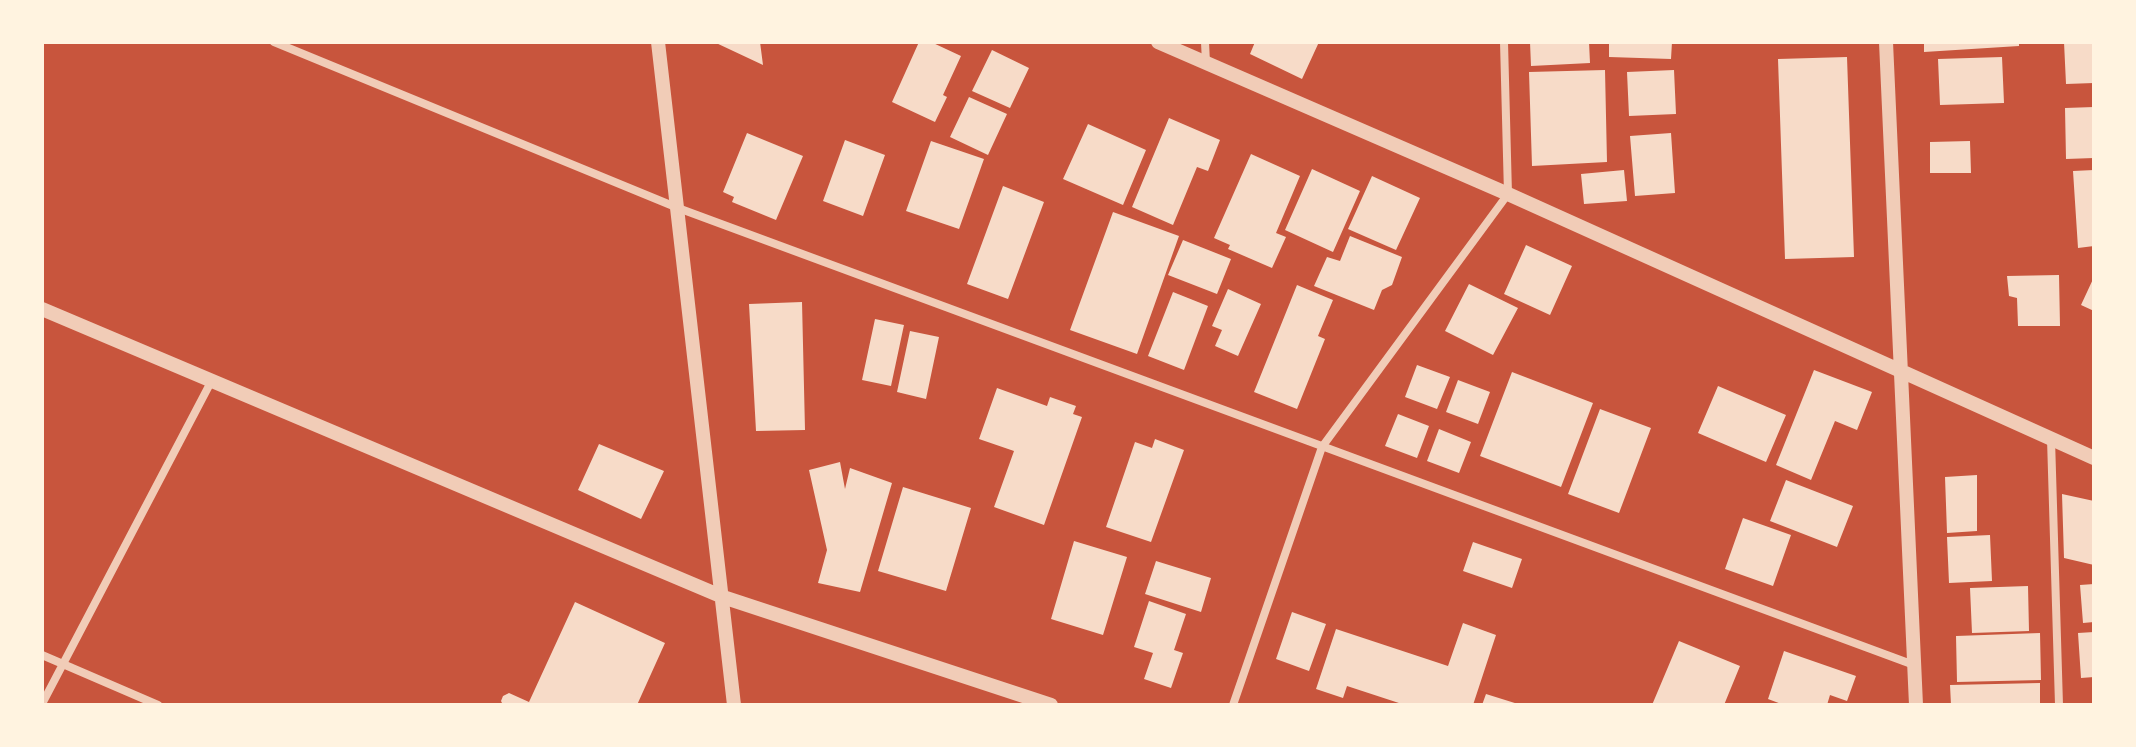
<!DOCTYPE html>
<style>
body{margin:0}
#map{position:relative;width:2136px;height:747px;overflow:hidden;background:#c8553d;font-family:"Crimson Pro",serif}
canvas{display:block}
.frame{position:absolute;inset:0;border:44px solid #fff3e0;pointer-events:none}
</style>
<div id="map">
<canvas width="2136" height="747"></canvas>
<div class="frame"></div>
</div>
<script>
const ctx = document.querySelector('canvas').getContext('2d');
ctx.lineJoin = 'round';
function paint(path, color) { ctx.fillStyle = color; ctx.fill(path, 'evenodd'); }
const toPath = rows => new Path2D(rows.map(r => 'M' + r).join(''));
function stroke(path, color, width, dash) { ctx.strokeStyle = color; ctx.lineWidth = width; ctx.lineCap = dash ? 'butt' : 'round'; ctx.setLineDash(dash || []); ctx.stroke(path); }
const building = toPath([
 [714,42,760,42,763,65],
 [919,42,931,42,961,56,943,95,947,97,935,122,892,102],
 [1255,42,1319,42,1302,79,1250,54],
 [1530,42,1589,42,1590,63,1531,66],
 [1609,42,1672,42,1671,59,1609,57],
 [1924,42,2019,42,2019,46,1924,52],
 [2064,42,2094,42,2094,83,2066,84],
 [992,50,1029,68,1010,108,972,91],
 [1847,57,1854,257,1785,259,1778,59],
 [2002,57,2004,103,1940,105,1938,59],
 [1605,70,1607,162,1532,166,1529,72],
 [1674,70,1676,114,1629,116,1627,72],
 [969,97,1007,114,988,155,950,137],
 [2094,107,2094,158,2066,159,2065,108],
 [1169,118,1220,140,1208,171,1197,167,1173,225,1132,207],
 [1088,124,1146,150,1123,205,1063,179],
 [747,133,803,156,776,220,732,202,734,197,723,192],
 [1671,133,1675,193,1635,196,1630,136],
 [845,140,885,155,863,216,823,201],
 [931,141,984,159,959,229,906,211],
 [1970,141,1971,173,1930,173,1930,142],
 [1251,154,1300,176,1276,233,1286,237,1272,268,1228,249,1230,245,1214,238],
 [1312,169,1360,191,1333,252,1285,230],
 [1624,170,1627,201,1584,204,1581,174],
 [2094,170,2094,246,2078,248,2073,171],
 [1372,176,1420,198,1396,250,1348,229],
 [1003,186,1044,202,1008,299,967,284],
 [1113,212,1179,236,1137,354,1070,330],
 [1350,236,1402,257,1392,285,1382,290,1374,310,1314,286,1327,257,1340,261],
 [1183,240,1231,259,1217,294,1168,275],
 [1526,245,1572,266,1550,315,1504,294],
 [2059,275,2060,326,2018,326,2017,298,2009,296,2007,276],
 [2094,277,2094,311,2081,305],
 [1469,284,1518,308,1493,355,1445,331],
 [1297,285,1333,300,1318,336,1325,339,1297,409,1254,392],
 [1228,289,1261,304,1238,356,1215,346,1222,330,1212,326],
 [1173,292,1208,306,1184,370,1148,356],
 [802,302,805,430,756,431,749,304],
 [875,319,904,325,891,386,862,380],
 [910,331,939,337,926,399,897,392],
 [1417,365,1450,377,1437,409,1405,397],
 [1814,370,1872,392,1857,430,1835,421,1811,480,1776,465],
 [1512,372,1593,403,1561,487,1480,456],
 [1458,380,1490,392,1478,424,1446,412],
 [1718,386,1786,415,1766,462,1698,433],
 [997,388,1047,406,1050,397,1076,406,1073,414,1082,417,1044,525,994,507,1014,451,979,439],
 [1600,409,1651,428,1619,513,1568,494],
 [1398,414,1429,426,1417,458,1385,446],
 [1439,429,1471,442,1459,473,1427,461],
 [1155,439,1184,450,1151,542,1106,527,1135,442,1152,448],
 [599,444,664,471,641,519,578,490],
 [840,462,845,489,850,468,892,483,860,592,818,583,827,550,809,470],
 [1977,475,1977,531,1947,533,1945,477],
 [1786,480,1853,506,1837,547,1770,521],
 [903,487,971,508,946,591,878,571],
 [2062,494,2094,501,2094,565,2064,558],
 [1743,518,1791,535,1773,586,1725,569],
 [1990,535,1992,581,1949,583,1947,537],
 [1074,541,1127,557,1103,635,1051,619],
 [1473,542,1522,559,1512,588,1463,571],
 [1156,561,1211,578,1201,612,1145,594],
 [2094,584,2094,622,2083,623,2080,585],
 [2028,586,2029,631,1972,633,1970,588],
 [1149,601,1186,614,1174,650,1183,653,1171,688,1144,679,1153,653,1134,647],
 [575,602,665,643,637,705,503,705,501,701,503,696,509,693,529,702],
 [1292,612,1326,624,1309,671,1276,659],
 [1463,623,1496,635,1473,705,1405,705,1347,686,1343,698,1316,689,1336,629,1448,666],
 [2094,632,2094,677,2081,678,2078,633],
 [2040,633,2041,680,1957,682,1956,636],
 [1679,641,1740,666,1724,705,1652,705],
 [1784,651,1856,676,1847,701,1830,695,1827,705,1784,705,1768,699],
 [2040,683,2040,705,1951,705,1950,685],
 [1486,694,1518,704,1518,705,1482,705]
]);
const minor = toPath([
 [274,42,678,208,1914,665],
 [1205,42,1206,63],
 [2051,439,2059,705],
 [42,655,158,705],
 [42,704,212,380],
 [1233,705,1322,447,1508,194,1504,42]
]);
const tertiary = toPath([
 [658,42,734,705],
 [1158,42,1508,194,2094,458],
 [1886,42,1916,705],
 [42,309,723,597,1051,705]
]);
paint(building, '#f7dbc8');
stroke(minor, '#f1ccb7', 8);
stroke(tertiary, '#f1ccb7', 14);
</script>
